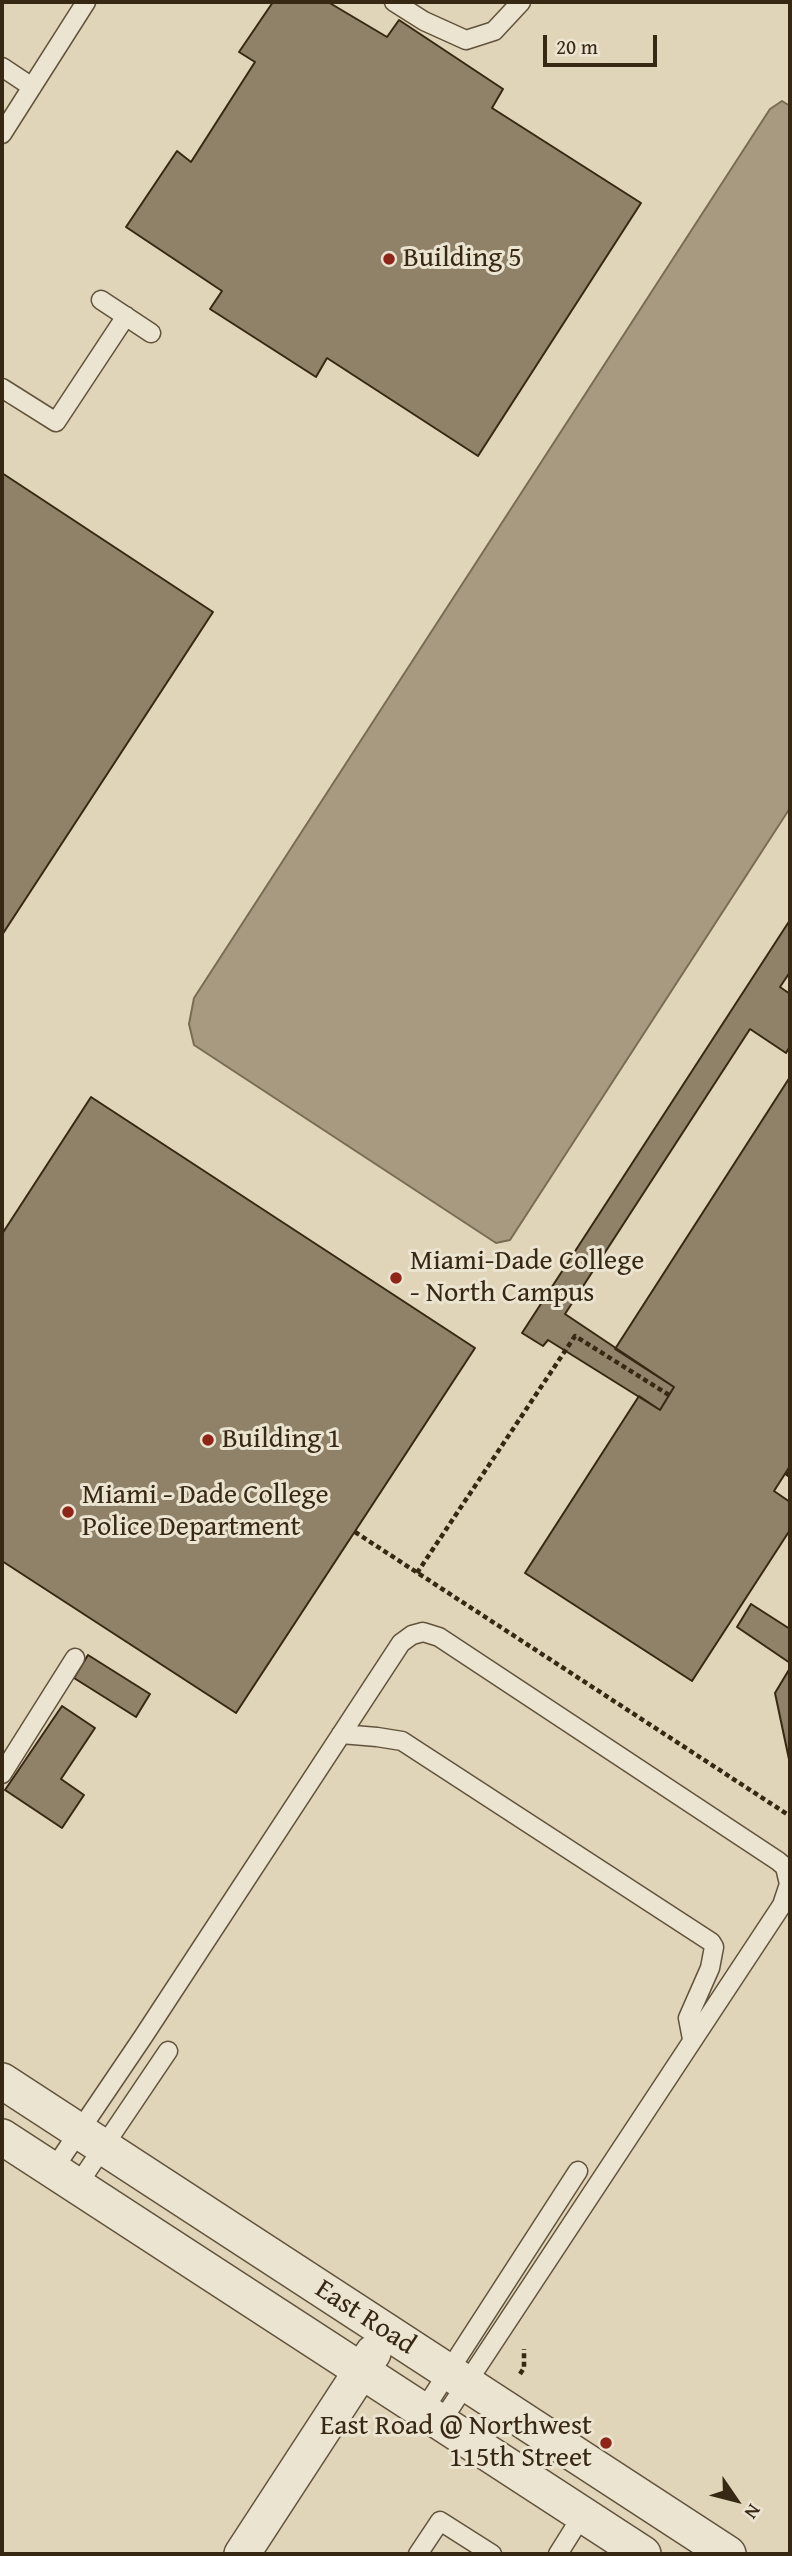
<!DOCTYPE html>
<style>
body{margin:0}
#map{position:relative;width:792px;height:2556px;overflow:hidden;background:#e0d5b8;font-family:"Gentium Book Plus",serif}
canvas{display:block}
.frame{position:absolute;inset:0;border:4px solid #372813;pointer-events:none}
.north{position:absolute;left:701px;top:2465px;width:70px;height:70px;-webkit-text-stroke:5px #ebe4d1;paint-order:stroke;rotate:125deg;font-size:19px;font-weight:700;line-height:28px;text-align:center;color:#372813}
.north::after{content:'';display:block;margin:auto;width:24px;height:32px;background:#372813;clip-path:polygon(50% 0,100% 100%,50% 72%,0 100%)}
.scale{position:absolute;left:543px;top:35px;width:114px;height:32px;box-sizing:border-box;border:4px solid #372813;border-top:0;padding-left:9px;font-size:21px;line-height:24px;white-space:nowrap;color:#372813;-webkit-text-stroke:5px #ebe4d1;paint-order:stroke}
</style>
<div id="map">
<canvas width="792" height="2556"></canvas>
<div class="frame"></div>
<div class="north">N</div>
<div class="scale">20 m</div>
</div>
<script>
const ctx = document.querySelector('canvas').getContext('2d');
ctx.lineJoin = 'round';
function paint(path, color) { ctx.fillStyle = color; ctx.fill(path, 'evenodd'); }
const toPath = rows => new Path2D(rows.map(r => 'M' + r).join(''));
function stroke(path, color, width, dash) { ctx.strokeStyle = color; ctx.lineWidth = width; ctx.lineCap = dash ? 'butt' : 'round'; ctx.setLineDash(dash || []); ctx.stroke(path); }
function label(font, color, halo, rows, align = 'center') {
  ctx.font = font + ' "Gentium Book Plus",serif'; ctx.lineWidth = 6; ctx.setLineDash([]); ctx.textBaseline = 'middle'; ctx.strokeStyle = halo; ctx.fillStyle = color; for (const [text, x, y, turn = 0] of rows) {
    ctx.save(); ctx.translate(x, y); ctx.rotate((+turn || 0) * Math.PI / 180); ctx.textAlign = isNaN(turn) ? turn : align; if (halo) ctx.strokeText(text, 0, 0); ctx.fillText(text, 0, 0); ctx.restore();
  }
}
const water = toPath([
 [782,101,790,106,790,808,510,1240,496,1243,194,1045,189,1024,194,998,770,109,782,101]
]);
const building = toPath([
 [273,2,328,2,387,37,399,20,503,89,492,108,641,203,478,456,327,358,316,377,210,309,222,291,126,227,177,151,191,162,255,62,239,52,273,2],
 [2,473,213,612,2,935,2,473],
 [790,920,790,972,780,987,790,994,790,1046,786,1053,750,1029,565,1314,674,1387,660,1410,548,1340,543,1346,522,1333,790,920],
 [790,1077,790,1466,774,1491,790,1502,790,1530,692,1681,525,1573,639,1396,660,1410,674,1387,615,1349,790,1077],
 [91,1097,475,1348,236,1713,2,1561,2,1234,91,1097],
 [751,1604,790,1629,790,1663,737,1627,751,1604],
 [88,1655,150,1694,136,1717,74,1678,88,1655],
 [790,1668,790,1764,775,1693,790,1668],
 [62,1706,95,1728,61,1779,84,1795,62,1828,5,1790,62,1706]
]);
const path = toPath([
 [786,1473,790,1476],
 [355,1532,790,1816],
 [417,1573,575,1336,669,1395],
 [520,2374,524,2368,524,2349]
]);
const service = toPath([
 [394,2,424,21,466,40,494,31,521,2],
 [2,67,32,87],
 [2,134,86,2],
 [101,300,151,333],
 [2,388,56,422,126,316],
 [341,1734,377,1737,402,1741,711,1942,714,1947,710,1968,688,2018,692,2039],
 [2,1774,75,1658],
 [53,2170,143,2037,401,1643,412,1635,423,1632,439,1637,778,1861,785,1867,789,1884,782,1905,441,2422],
 [77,2186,168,2051],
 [423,2411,578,2171],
 [418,2554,440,2521,492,2554],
 [558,2554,583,2514]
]);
const minor = toPath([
 [2,2081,728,2554],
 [2,2137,643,2554],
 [242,2554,373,2353]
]);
const markers = [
 [389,259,7,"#8f2418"],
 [396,1278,7,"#8f2418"],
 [208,1440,7,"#8f2418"],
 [68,1512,7,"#8f2418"],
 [606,2443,7,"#8f2418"]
];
const poiNames = [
 ["Building 5",403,259],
 ["Miami-Dade College",410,1262],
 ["- North Campus",410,1294],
 ["Building 1",222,1440],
 ["Miami - Dade College",82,1496],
 ["Police Department",82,1528],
 ["East Road @ Northwest",592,2427,"right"],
 ["115th Street",592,2459,"right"]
];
const streetNames = [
 ["East Road",365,2318,33]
];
paint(water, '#a79a80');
stroke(water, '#7a6c54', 2);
paint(building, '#8f8269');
stroke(building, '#372813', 2);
stroke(service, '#61533c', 21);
stroke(minor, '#61533c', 38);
stroke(path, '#372813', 4.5, [5, 3.5]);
stroke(service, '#ebe4d1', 18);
stroke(minor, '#ebe4d1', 35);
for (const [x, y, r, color] of markers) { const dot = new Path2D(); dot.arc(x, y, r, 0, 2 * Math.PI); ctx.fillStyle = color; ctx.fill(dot); stroke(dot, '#ebe4d1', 2.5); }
label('28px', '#372813', '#ebe4d1', poiNames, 'left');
label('28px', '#372813', '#ebe4d1', streetNames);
</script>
